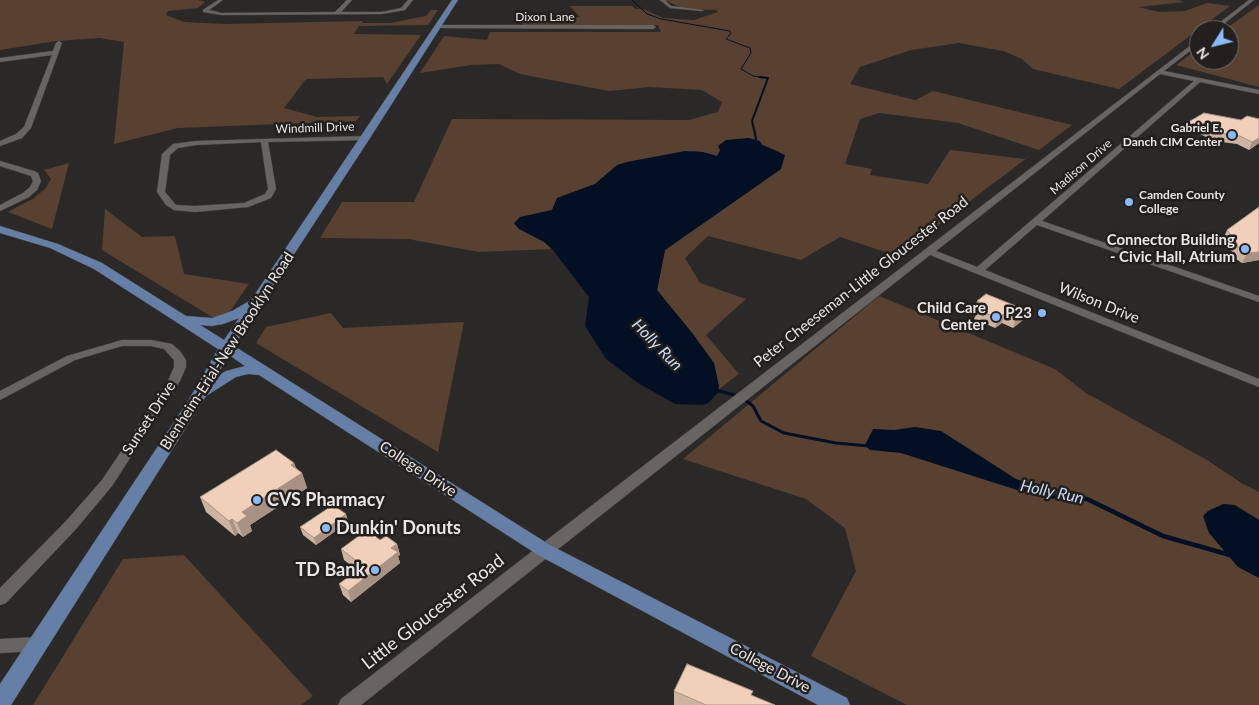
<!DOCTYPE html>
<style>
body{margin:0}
#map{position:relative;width:1259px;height:705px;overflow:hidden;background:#2b2927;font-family:Lato,sans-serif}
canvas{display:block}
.north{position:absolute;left:1189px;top:20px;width:50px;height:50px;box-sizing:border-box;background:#221f1d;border:1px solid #716f6d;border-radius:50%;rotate:234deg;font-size:14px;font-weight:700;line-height:20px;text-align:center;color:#e8e6e5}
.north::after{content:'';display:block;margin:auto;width:18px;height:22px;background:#8bbafc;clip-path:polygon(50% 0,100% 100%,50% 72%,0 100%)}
</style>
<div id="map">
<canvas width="1259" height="705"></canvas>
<div class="north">N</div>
</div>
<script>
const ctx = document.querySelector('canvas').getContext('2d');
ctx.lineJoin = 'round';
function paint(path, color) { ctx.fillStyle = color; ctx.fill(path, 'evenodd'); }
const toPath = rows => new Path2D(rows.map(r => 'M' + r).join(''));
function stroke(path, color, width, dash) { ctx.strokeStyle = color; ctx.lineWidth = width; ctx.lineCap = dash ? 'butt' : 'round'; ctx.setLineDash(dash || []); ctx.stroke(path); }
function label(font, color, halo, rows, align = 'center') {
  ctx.font = font + ' Lato,sans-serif'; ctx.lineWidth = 5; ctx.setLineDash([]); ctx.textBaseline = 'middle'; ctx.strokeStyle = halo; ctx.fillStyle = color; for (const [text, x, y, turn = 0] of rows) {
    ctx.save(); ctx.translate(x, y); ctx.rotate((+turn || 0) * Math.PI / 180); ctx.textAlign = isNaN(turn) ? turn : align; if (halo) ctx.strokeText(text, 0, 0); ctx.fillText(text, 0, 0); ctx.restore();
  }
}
const green = toPath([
 [0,0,198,0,205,2,198,8,168,11,166,15,184,22,224,24,363,21,362,23,390,23,426,16,431,10,438,10,428,25,359,26,354,34,421,35,387,84,383,77,306,79,284,108,317,117,360,116,356,121,178,128,114,144,124,42,100,38,56,41,0,50],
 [665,0,1179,0,1184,2,1138,7,1160,12,1185,11,1207,3,1230,6,1119,89,1033,69,1022,59,1003,51,959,43,911,50,860,67,850,84,915,100,933,91,1072,125,1039,150,958,123,879,113,860,119,845,164,872,169,870,175,928,184,950,150,1025,159,1031,155,897,256,840,237,801,260,708,236,685,258,700,283,746,299,706,335,739,374,706,399,714,363,657,290,665,250,777,172,780,152,747,138,717,156,695,151,618,165,595,184,557,198,549,246,552,249,479,252,408,239,320,238,342,202,414,202,452,119,689,120,718,112,722,102,702,90,649,87,609,91,520,74,499,64,471,65,420,73,444,36,487,40,490,32,661,32,658,25,522,26,524,18,580,17,570,6,632,6,635,9,643,9,663,18,694,20,718,12,716,10,684,9],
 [1259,5,1259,87,1176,65,1199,48,1199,60,1229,60,1229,30,1224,30],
 [69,163,52,229,8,212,34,198,46,188,51,179,44,170],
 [105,209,142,237,175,236,184,274,249,284,222,323,102,250],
 [879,296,1055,369,1086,393,1207,460,1243,484,1259,492,1259,705,907,705,811,656,856,571,845,528,806,499,683,459],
 [331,313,343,328,464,322,438,452,256,343,266,327],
 [184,555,313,696,301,705,33,705,123,559]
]);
const water = toPath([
 [749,138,760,141,762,145,785,155,781,169,665,250,657,290,693,334,714,363,719,386,718,393,708,403,702,405,675,404,638,383,606,359,585,326,589,297,552,249,544,242,519,229,514,223,520,217,552,210,557,198,595,184,617,165,627,162,685,151,703,152,717,156,720,150,718,146,726,140],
 [915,427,941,431,1016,479,1053,491,1056,496,1053,499,1039,497,901,453,870,450,865,445,873,429,894,430],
 [1223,504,1235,505,1259,520,1259,578,1238,567,1209,533,1203,516,1208,511]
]);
const streamFar3 = toPath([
 [632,0,647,14,661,19,730,31,731,33,726,39,750,48,751,53,741,69,753,76,768,78]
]);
const streamFar2 = toPath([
 [755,142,756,138,752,121,768,78,759,77]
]);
const streamFar1 = toPath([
 [715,390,738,396],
 [744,399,753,406,761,421,784,433,836,443,869,446]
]);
const stream = toPath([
 [1053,496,1087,499,1163,536,1230,555]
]);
const minor = toPath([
 [218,0,223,0,209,10,222,13,335,12,347,0,352,0,341,12,382,12,401,8,408,0,413,0,405,10,382,14,222,15,203,12,203,10,218,0],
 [660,0,665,0,671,6,704,10,702,11,670,8,660,0],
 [1249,0,1254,0,1216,30,1210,30,1249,0],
 [438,25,653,25,656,27,653,29,436,28,438,25],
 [1199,39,1199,44,1164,71,1259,90,1259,94,1200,82,1042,221,1259,296,1259,302,1037,225,985,270,1259,379,1259,387,930,255,361,705,338,705,341,699,539,546,1199,39],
 [1160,74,1194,81,977,267,936,251,1160,74],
 [59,41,62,43,31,128,22,138,0,146,0,141,16,134,24,127,52,55,0,62,0,58,53,51,56,43,59,41],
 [366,136,369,136,369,140,268,142,276,189,271,198,248,207,195,212,174,210,166,205,157,192,162,154,173,144,196,141,366,136],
 [261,142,268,189,265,194,244,203,195,206,176,205,165,192,170,155,178,148,196,145,261,142],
 [0,161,34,171,38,173,41,181,37,190,29,197,0,211,0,205,23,193,30,187,33,181,31,176,28,175,0,166,0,161],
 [122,340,151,340,172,344,180,351,186,360,186,367,180,381,112,486,76,529,6,603,0,605,0,588,66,521,102,480,168,381,174,367,174,360,164,349,151,346,122,346,75,360,0,400,0,391,67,356,122,340],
 [38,637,44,639,46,644,44,649,38,651,0,653,0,639,38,637]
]);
const major = toPath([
 [452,0,458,0,370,138,234,346,550,545,847,698,850,705,818,705,538,555,259,375,248,374,236,377,206,396,11,705,0,705,0,684,188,401,218,349,94,269,50,248,0,233,0,226,58,244,102,263,186,316,212,318,232,311,251,300,452,0],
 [239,318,224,340,200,325,212,326,223,324,239,318],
 [229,355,245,366,226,371,216,377,229,355]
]);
const wall = toPath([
 [1259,119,1259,143,1249,150,1237,144,1214,141,1200,134,1182,131,1185,124],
 [1259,207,1259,260,1242,263,1233,257,1232,252,1223,239,1227,230],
 [977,301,1026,310,1023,320,1013,328,1002,323,995,328,974,319,977,312,974,310],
 [294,463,296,468,302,473,307,488,250,525,252,531,243,537,238,533,235,536,206,512,200,497],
 [346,514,348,522,316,545,303,535,300,527],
 [380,540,397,544,400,555,398,556,400,563,351,602,343,595,339,584,357,570,344,560,341,549],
 [674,691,752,696,775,705,674,705]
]);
const shadedWall = toPath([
 [1259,138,1259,143,1249,150,1252,142],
 [1259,252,1259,260,1242,263,1247,253],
 [1026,310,1023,320,1013,328,1016,318],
 [1005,313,1002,323,995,328,998,318],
 [294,463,298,476,302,473,307,488,250,525,252,531,243,537,237,523,242,512],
 [346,514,348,522,316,545,314,538],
 [232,519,238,533,235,536,229,521],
 [397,544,400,555,398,556,400,563,351,602,348,591,391,548]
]);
const building = toPath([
 [1204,113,1241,120,1247,116,1259,119,1259,138,1252,142,1240,136,1218,133,1203,126,1185,124,1204,113],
 [1259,207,1259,252,1247,253,1238,247,1237,243,1227,230,1259,207],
 [986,294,1026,310,1016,318,1005,313,998,318,977,310,984,304,977,301,986,294],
 [276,450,294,463,291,465,302,473,242,512,247,516,237,523,232,519,229,521,200,497,276,450],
 [333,505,346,514,314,538,300,527,333,505],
 [367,530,380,540,386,536,397,544,391,548,398,552,348,591,339,584,363,566,341,549,367,530],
 [687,664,753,691,751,695,775,705,706,705,674,691,687,664]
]);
const markers = [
 [1232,135,5,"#8bbafc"],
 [1129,202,5,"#8bbafc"],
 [1245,249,5,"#8bbafc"],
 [1042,313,5,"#8bbafc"],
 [996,317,5,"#8bbafc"],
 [257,500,5,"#8bbafc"],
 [326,528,5,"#8bbafc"],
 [375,570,5,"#8bbafc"]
];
const farStreetnames = [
 ["Dixon Lane",545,17],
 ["Windmill Drive",315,128,-2],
 ["Madison Drive",1081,167,-41]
];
const farPoinames = [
 ["Gabriel E.",1222,128],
 ["Danch CIM Center",1222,142],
 ["Camden County",1139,195,"left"],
 ["College",1139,209,"left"]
];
const poiNames = [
 ["Connector Building",1235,240],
 ["- Civic Hall, Atrium",1235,257],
 ["Child Care",986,308],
 ["Center",986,325],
 ["P23",1032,313]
];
const streetNames = [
 ["Peter Cheeseman-Little Gloucester Road",861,282,-38],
 ["Wilson Drive",1099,303,22],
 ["Blenheim-Erial-New Brooklyn Road",227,351,-57],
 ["Sunset Drive",149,418,-57],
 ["College Drive",418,469,33],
 ["College Drive",770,668,28]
];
const waterNames = [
 ["Holly Run",657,345,46],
 ["Holly Run",1052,492,12]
];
const nearPoinames = [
 ["CVS Pharmacy",267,500],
 ["Dunkin' Donuts",336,528],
 ["TD Bank",365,570,"right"]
];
const nearStreetnames = [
 ["Little Gloucester Road",433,612,-38]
];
paint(green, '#594131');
paint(water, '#030f23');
stroke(streamFar3, '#030f23', 1);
stroke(streamFar2, '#030f23', 2);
stroke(streamFar1, '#030f23', 3);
stroke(stream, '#030f23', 4.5);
stroke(minor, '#474443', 1);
stroke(major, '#474443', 1);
paint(minor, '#686462');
paint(major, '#657fa6');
paint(wall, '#ceb3a1');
paint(shadedWall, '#a89283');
paint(building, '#f0d0bb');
stroke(building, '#a89283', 1);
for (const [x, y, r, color] of markers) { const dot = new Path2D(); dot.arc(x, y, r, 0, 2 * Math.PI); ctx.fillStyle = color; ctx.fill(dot); stroke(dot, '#221f1d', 2); }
label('12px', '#e8e6e5', '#221f1d', farStreetnames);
label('bold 12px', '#e8e6e5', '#221f1d', farPoinames, 'right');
label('bold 15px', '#e8e6e5', '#221f1d', poiNames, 'right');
label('15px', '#e8e6e5', '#221f1d', streetNames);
label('italic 16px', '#c7dbf8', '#221f1d', waterNames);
label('bold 18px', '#e8e6e5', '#221f1d', nearPoinames, 'left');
label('18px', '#e8e6e5', '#221f1d', nearStreetnames);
</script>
